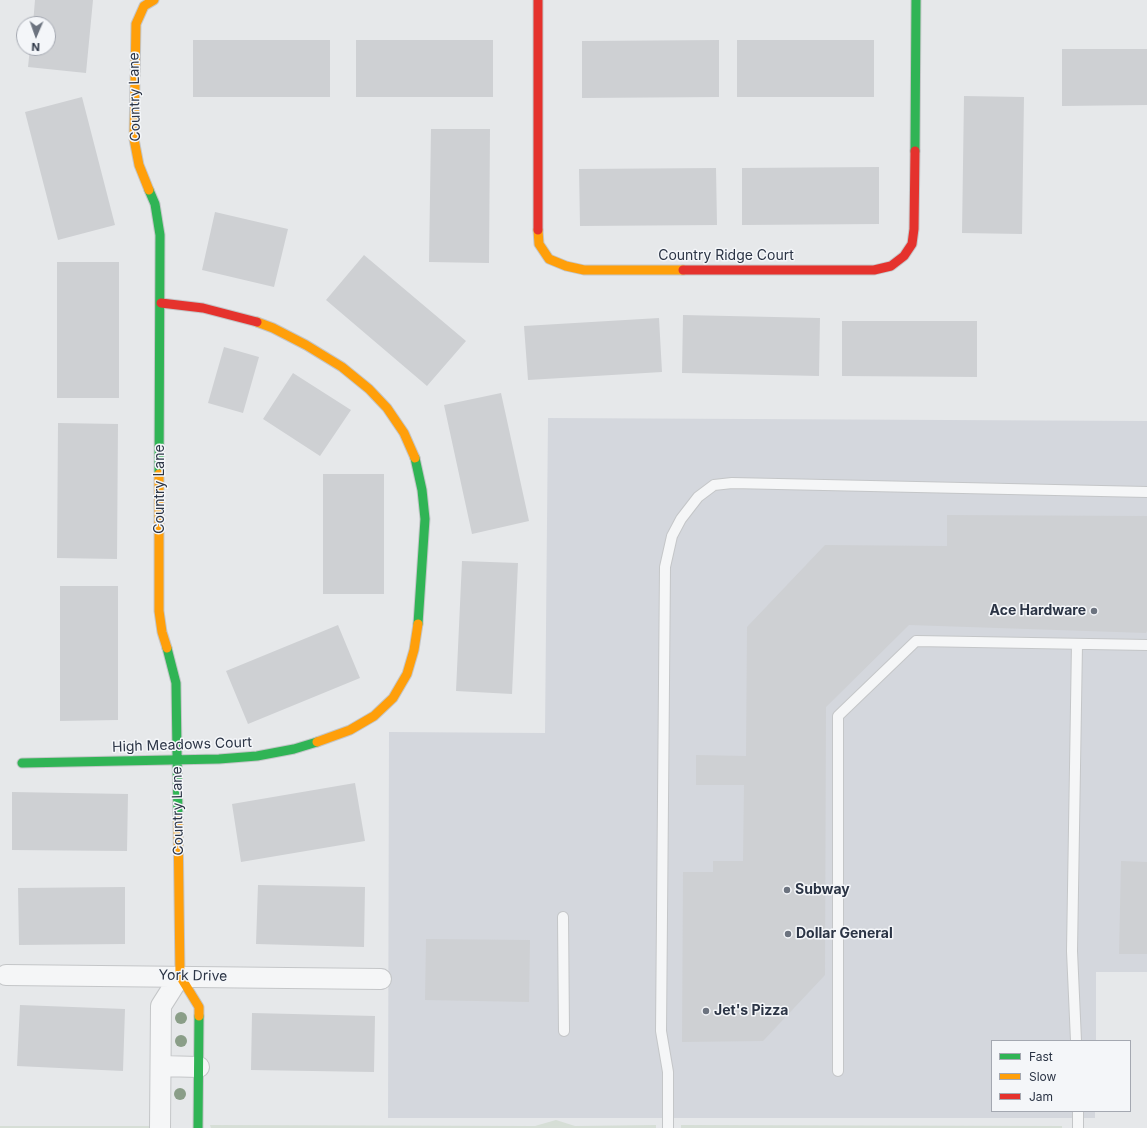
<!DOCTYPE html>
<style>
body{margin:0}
#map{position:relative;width:1147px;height:1128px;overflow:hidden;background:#e6e8ea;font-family:Inter,sans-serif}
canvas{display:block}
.legend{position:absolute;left:991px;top:1040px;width:140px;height:72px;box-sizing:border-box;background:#f4f6f9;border:1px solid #a4a8b1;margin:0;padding:5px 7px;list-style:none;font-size:12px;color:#2b3445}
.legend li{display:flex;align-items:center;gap:8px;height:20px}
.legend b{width:20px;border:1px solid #a4a8b1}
.north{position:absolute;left:16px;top:16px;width:40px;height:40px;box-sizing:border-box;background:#f4f6f9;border:1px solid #a4a8b1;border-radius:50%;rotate:182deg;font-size:11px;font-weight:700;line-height:16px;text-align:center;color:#2b3445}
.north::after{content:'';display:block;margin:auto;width:14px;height:18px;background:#6c737f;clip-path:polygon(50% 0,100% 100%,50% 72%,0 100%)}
</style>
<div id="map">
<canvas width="1147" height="1128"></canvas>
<ul class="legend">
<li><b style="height:5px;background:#30b455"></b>Fast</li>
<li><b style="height:5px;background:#ff9f0a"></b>Slow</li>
<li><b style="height:5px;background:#e5322d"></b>Jam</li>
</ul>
<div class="north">N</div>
</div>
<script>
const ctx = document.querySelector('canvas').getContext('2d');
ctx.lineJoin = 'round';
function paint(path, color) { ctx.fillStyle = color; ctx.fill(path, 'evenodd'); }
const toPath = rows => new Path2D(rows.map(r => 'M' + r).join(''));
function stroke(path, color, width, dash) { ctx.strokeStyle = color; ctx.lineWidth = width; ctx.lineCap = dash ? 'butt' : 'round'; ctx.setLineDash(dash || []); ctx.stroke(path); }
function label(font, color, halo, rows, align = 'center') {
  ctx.font = font + ' Inter,sans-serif'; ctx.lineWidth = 3; ctx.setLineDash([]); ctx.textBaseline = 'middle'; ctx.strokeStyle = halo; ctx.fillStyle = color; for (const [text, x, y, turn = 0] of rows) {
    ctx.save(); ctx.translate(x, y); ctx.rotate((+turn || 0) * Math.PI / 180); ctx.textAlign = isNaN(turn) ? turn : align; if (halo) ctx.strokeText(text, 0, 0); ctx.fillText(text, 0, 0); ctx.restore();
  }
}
const built = toPath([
 [548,418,1147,421,1147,972,1096,972,1096,1041,992,1041,992,1111,1095,1111,1095,1118,388,1118,389,732,545,733]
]);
const green = toPath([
 [556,1120,575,1126,656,1125,656,1128,211,1128,210,1125,535,1126],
 [681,1125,1062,1126,1062,1128,681,1128],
 [0,1126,150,1126,149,1128,0,1128]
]);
const building = toPath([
 [35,0,93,0,86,73,28,67,30,48,48,48,48,24,33,24],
 [193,40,330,40,330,97,193,97],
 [356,40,493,40,493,97,356,97],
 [719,40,719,97,582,98,582,41],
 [737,40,874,40,874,97,737,97],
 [1062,49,1147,49,1147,105,1062,106],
 [964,96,1024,97,1022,234,962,233],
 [82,97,115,225,58,240,25,112],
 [431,129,490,129,489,263,429,262],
 [879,167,879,224,742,225,742,168],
 [716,168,717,225,580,226,579,169],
 [215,212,288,229,274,287,202,270],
 [364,255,466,341,427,386,326,300],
 [57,262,119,262,119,398,57,398],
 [683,315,820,318,819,376,682,373],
 [659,318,662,372,528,380,524,326],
 [842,321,977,321,977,377,842,376],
 [224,347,259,357,243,413,208,403],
 [293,373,351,410,320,456,263,419],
 [501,393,529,521,472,534,444,405],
 [58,423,118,424,117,559,57,558],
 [323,474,384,474,384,594,323,594],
 [947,515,1147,516,1147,631,1146,633,909,625,826,707,825,975,763,1041,682,1042,683,872,713,872,713,861,743,861,744,785,696,785,696,755,746,756,747,627,825,545,947,546],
 [462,561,518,563,512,694,456,691],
 [60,586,118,586,118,720,60,721],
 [338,625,360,678,248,724,226,671],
 [355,783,365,841,241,862,232,804],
 [12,792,128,794,127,851,12,850],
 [1121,861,1147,862,1147,954,1119,954],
 [258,885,365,887,364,947,256,944],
 [125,887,125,944,19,945,18,888],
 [426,939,530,940,529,1002,425,1000],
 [20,1005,125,1009,123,1071,17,1066],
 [252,1013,375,1016,374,1072,251,1070]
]);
const lane = toPath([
 [563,917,564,1031],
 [1076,1041,1072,951,1077,644],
 [838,1071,838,716,916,641,1147,645],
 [1078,1111,1078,1128],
 [668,1128,668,1072,661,1031,665,567,672,536,681,519,698,497,714,485,732,483,1147,492]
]);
const street = toPath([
 [6,975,381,979],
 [161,1066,199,1067],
 [160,1128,161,1006,180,976]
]);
const fast = toPath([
 [915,151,916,0],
 [149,190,155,204,160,235,159,474],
 [415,458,422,490,425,519,418,624],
 [167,648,176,683,178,820],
 [22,763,219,759,257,756,294,749,317,742],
 [198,1128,199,1016]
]);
const slow = toPath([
 [149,190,139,165,134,139,136,24,144,6,154,0],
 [538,230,539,244,549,259,566,266,584,270,683,270],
 [257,322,273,328,306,345,342,367,369,389,387,408,404,433,415,458],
 [159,474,159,611,162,632,167,648],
 [317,742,350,730,374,716,393,698,407,674,414,650,418,624],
 [178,820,180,976,199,1007,199,1016]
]);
const jam = toPath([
 [538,0,538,230],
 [683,270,874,270,891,266,904,256,912,244,914,229,915,151],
 [161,303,203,308,257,322]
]);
const trees = [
 [181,1018],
 [181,1041],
 [180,1094]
];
const markers = [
 [1094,611,4,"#6c737f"],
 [787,890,4,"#6c737f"],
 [788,934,4,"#6c737f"],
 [706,1011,4,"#6c737f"]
];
const streetNames = [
 ["Country Lane",135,97,-91],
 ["Country Ridge Court",726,256],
 ["Country Lane",160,489,-90],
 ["High Meadows Court",182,745,-2],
 ["Country Lane",178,811,-91],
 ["York Drive",193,976,1]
];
const poiNames = [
 ["Ace Hardware",1086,611,"right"],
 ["Subway",795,890],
 ["Dollar General",796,934],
 ["Jet's Pizza",714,1011]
];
paint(built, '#d4d7dd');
paint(green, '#d6ded6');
paint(building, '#ced0d3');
stroke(lane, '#c4c6c8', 12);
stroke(street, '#c4c6c8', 22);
stroke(fast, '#c4c6c8', 11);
stroke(slow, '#c4c6c8', 11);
stroke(jam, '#c4c6c8', 11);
stroke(lane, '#f5f6f7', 10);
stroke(street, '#f5f6f7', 20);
stroke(fast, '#30b455', 9);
stroke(slow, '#ff9f0a', 9);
stroke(jam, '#e5322d', 9);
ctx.fillStyle = '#8a9e88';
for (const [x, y] of trees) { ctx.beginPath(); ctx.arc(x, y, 6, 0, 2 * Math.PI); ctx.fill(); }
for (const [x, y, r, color] of markers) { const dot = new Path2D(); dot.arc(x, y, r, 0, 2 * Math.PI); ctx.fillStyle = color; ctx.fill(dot); stroke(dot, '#f4f6f9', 1.5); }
label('14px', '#2b3445', '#f4f6f9', streetNames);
label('bold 14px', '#2b3445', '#f4f6f9', poiNames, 'left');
</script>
